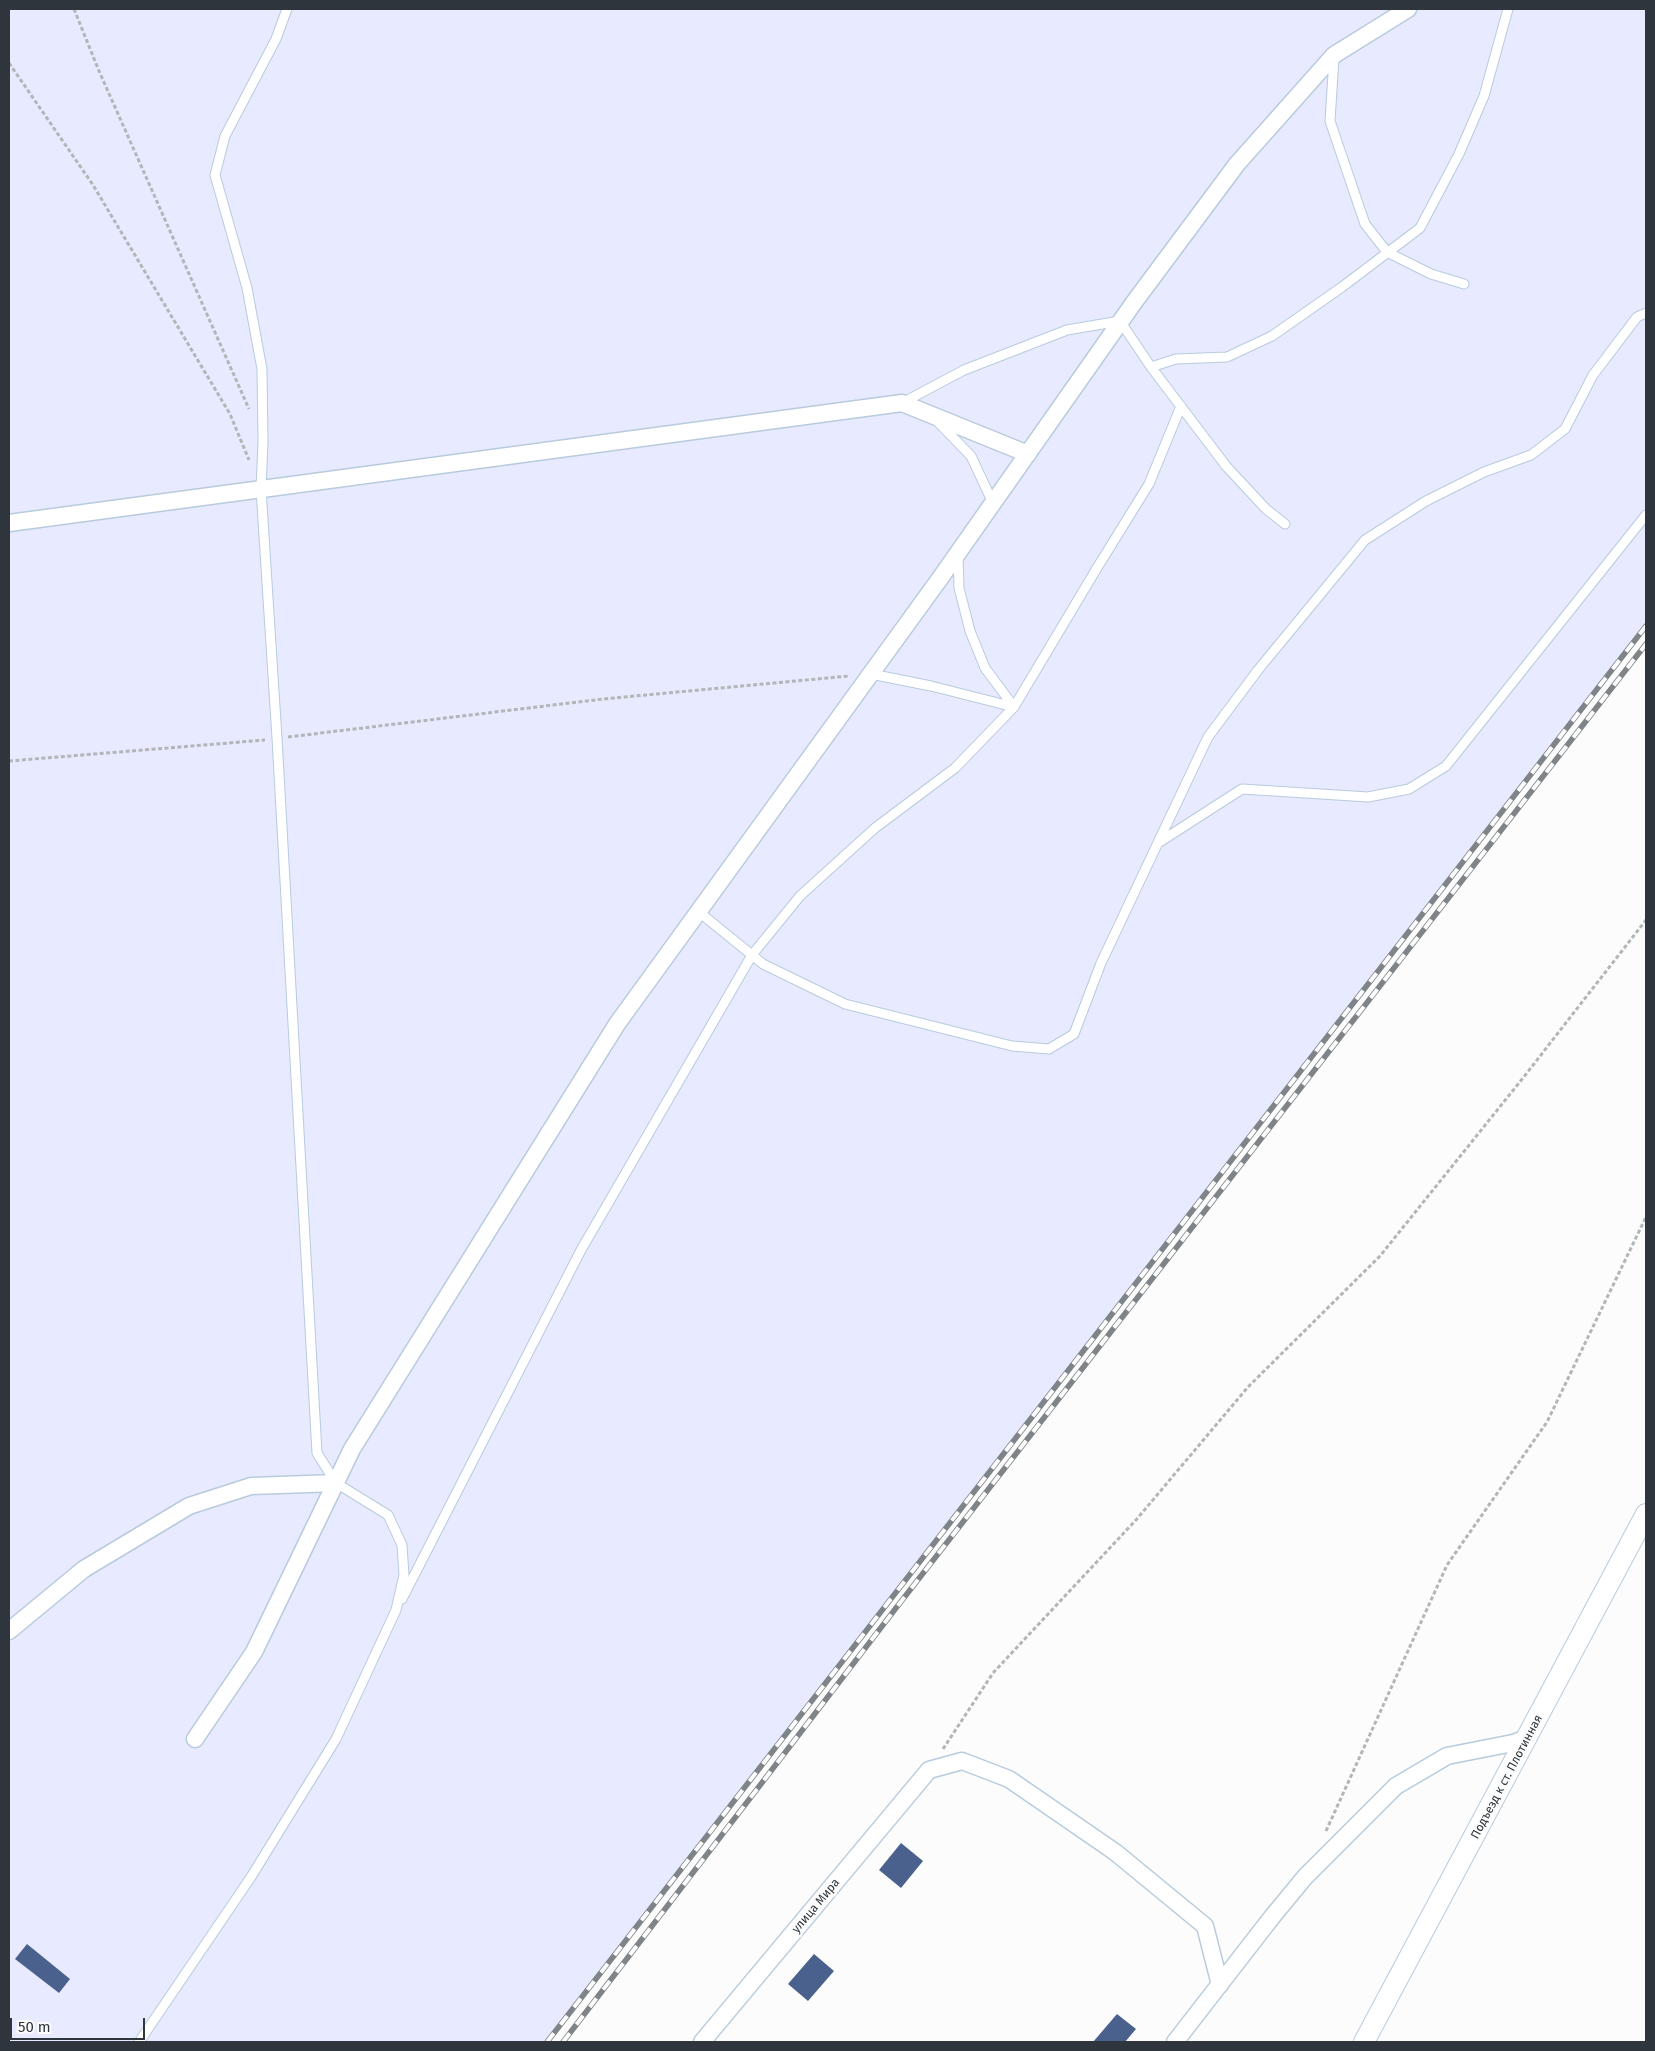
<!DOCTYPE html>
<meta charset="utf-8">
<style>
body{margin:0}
#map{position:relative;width:1655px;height:2051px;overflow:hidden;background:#fbfcfb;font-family:"Fira Sans",sans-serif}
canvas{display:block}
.frame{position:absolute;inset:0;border:10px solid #2e353c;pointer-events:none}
.scale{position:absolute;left:10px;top:2018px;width:135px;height:22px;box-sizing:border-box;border:2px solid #2e353c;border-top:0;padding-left:6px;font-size:15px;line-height:18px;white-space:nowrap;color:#2e353c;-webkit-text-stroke:4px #fbfcfb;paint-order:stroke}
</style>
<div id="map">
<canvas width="1655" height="2051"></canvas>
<div class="frame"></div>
<div class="scale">50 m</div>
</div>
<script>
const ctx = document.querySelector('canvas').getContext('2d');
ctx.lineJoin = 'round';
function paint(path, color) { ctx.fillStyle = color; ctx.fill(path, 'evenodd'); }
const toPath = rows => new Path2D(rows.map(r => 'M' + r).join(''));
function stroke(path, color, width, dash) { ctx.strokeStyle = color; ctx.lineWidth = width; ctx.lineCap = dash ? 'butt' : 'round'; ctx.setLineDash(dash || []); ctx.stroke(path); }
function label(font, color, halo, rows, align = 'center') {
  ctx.font = font + ' "Fira Sans",sans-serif'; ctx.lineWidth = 5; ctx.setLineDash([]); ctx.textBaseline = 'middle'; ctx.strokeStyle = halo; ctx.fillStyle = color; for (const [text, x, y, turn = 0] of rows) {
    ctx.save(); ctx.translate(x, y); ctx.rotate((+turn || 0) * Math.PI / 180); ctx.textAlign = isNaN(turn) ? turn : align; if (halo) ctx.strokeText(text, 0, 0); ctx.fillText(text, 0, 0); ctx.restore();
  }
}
const green = toPath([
 [9,9,1646,9,1646,626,547,2042,9,2042]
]);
const building = toPath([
 [901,1843,923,1861,901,1888,879,1870],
 [27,1944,70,1979,59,1993,15,1959],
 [814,1954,834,1971,808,2001,788,1984],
 [1117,2014,1136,2029,1125,2042,1093,2042]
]);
const path = toPath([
 [74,9,99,71,249,409],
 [9,63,93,185,230,414,249,460],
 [288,737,603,699,849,676],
 [9,761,265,740],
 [943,1749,993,1673,1136,1520,1248,1387,1380,1256,1523,1078,1646,920],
 [1326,1831,1447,1565,1547,1422,1646,1217]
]);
const service = toPath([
 [1334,58,1330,121,1365,224,1387,252,1431,274,1464,284],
 [1151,367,1176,359,1227,357,1272,336,1342,287,1420,228,1459,154,1484,96,1508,9],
 [902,403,964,370,1067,330,1120,321,1151,367,1226,466,1266,509,1285,524],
 [937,421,971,456,993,503],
 [871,674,931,686,1014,707,985,668,970,631,959,588,958,555],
 [1158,843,1242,789,1368,797,1409,789,1446,766,1646,515],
 [699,912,763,964,845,1004,1012,1046,1049,1049,1074,1034,1101,963,1208,737,1258,670,1365,540,1426,501,1484,472,1531,455,1565,429,1593,375,1637,317,1646,313],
 [402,1599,581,1250,752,955,800,896,875,828,955,768,1014,707,1097,568,1149,484,1181,406],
 [139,2042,251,1877,336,1739,396,1610,404,1575,402,1545,388,1515,336,1483,317,1453,277,738,261,489,263,442,262,369,247,288,215,175,225,136,276,39,287,9]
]);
const minor = toPath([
 [9,523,902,403,1028,454],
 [9,1631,84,1569,189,1506,251,1486,336,1483],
 [195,1739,254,1652,352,1449,617,1024,941,577,1135,301,1237,164,1334,55,1408,9],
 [702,2042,929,1770,962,1761,1009,1779,1115,1852,1205,1926,1220,1985],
 [1175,2042,1272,1917,1305,1877,1396,1786,1447,1756,1513,1743,1528,1738]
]);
const tertiary = toPath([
 [1364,2042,1646,1514]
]);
const rail = toPath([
 [547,2042,1646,626],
 [563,2042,896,1608,1646,644]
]);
const streetNames = [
 ["Подъезд к ст. Плотинная",1507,1777,-62],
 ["улица Мира",816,1906,-50]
];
paint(green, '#e8eaff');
paint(building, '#4a618d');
stroke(service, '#b8cbdd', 11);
stroke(minor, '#b8cbdd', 19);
stroke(tertiary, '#b8cbdd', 22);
stroke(path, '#b2b6b7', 3, [4, 2.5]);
stroke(service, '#fff', 9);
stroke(minor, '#fff', 16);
stroke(tertiary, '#fff', 20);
stroke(rail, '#7f8488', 5.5);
stroke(rail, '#fbfcfb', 4, [11]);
label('12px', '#2e353c', '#fbfcfb', streetNames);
</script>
